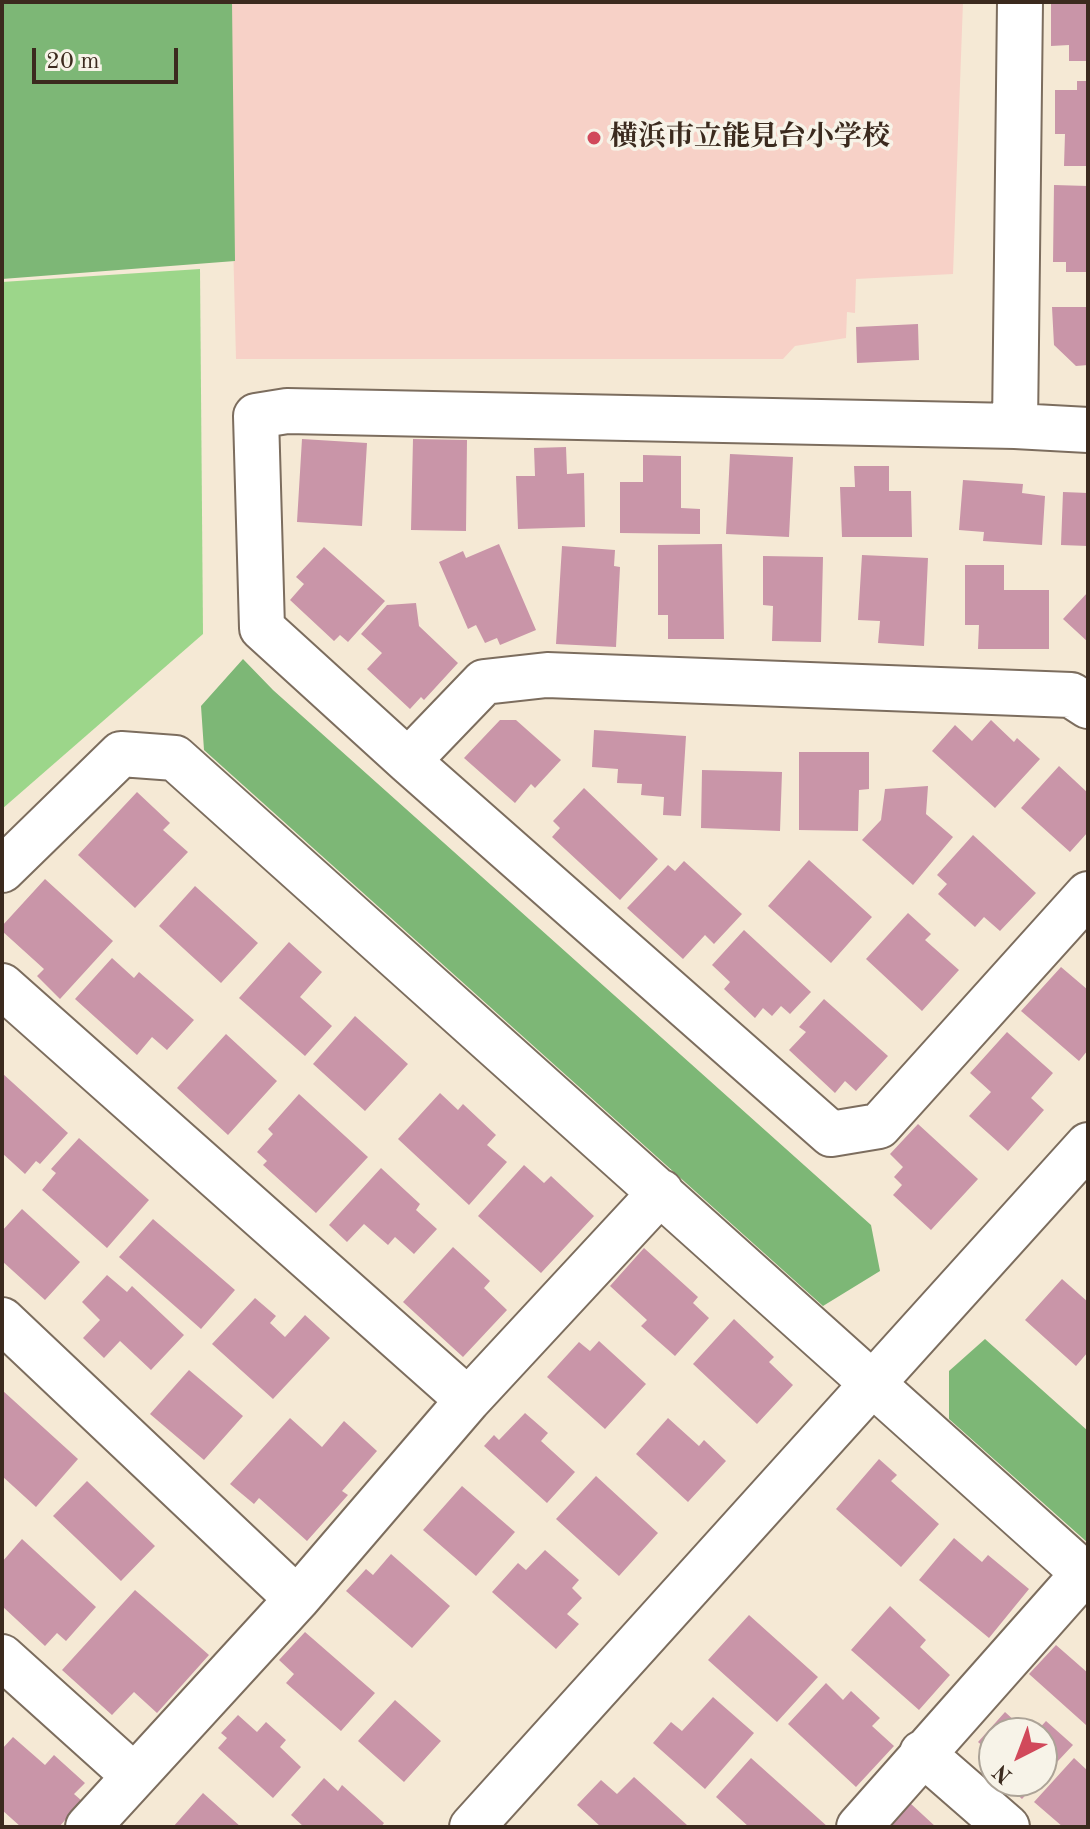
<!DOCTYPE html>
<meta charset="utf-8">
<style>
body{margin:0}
#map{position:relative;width:1090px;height:1829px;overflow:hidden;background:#f5e9d5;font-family:"Old Standard TT",serif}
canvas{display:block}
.frame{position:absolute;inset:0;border:4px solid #3b2a1e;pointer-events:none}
.north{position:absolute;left:978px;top:1717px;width:80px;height:80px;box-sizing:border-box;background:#f7f3e8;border:2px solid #aca397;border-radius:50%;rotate:222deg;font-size:22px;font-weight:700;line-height:32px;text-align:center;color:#3b2a1e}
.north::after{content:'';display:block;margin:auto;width:28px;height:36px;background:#d1495b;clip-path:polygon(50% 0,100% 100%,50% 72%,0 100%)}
.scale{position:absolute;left:32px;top:48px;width:146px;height:36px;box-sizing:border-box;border:4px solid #3b2a1e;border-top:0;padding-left:10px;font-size:24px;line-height:28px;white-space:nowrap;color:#3b2a1e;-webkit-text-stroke:6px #f7f3e8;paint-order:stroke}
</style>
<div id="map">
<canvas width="1090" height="1829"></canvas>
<div class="frame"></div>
<div class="north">N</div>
<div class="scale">20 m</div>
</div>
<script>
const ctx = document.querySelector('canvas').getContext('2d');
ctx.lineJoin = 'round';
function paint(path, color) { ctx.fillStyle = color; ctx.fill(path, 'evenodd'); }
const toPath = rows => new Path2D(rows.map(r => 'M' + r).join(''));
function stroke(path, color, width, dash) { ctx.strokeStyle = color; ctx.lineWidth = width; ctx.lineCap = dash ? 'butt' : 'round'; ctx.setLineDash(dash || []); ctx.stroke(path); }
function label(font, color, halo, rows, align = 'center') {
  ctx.font = font + ' "Old Standard TT","Noto Serif JP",serif'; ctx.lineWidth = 7; ctx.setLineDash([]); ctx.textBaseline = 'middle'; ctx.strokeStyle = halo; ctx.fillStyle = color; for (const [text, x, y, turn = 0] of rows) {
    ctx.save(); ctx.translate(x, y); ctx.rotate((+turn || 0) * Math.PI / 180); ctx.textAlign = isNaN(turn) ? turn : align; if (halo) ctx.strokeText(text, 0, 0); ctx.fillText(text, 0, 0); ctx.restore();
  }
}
const built = toPath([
 [227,2,963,2,953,274,856,279,855,313,847,312,846,338,795,346,783,359,236,359]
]);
const green = toPath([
 [200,269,203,634,2,809,2,282]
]);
const forest = toPath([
 [2,2,232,2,235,261,2,279],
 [243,659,273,690,871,1225,880,1271,823,1306,204,750,201,706],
 [985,1339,1088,1431,1088,1543,949,1419,949,1371]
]);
const building = toPath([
 [1051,2,1088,2,1088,61,1069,61,1069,45,1051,46],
 [1077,81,1088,81,1088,166,1064,166,1065,134,1055,134,1055,90,1077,90],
 [1054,185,1088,186,1088,272,1066,272,1066,262,1053,262],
 [1052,307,1088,307,1088,365,1076,366,1054,345],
 [918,324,919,360,857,363,856,327],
 [302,439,367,443,362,526,297,522],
 [413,439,467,440,466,531,411,530],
 [566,447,567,474,584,473,585,527,518,529,516,476,535,476,534,448],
 [730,454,793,457,789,537,726,534],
 [643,455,681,456,681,508,700,509,700,534,620,533,620,482,643,482],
 [854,466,889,466,889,491,911,491,912,537,842,537,840,487,855,487],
 [963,480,1023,484,1022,493,1045,496,1042,545,983,541,984,532,959,530],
 [1063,492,1088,493,1088,546,1061,545],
 [499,544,536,630,500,645,497,638,485,643,476,625,468,629,439,562,463,551,466,558],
 [722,544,724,639,668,639,668,615,658,615,658,545],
 [562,546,615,550,614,566,620,567,616,647,556,644],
 [324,547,385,601,348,642,340,635,334,641,290,600,304,584,296,577],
 [862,555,928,558,924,646,878,643,880,621,858,620],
 [763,556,823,557,821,642,772,641,773,606,763,605],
 [965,565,1004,565,1004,590,1049,590,1049,649,978,649,979,625,965,625],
 [1088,592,1088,642,1063,619],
 [416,603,419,626,458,663,424,700,421,697,410,709,367,669,382,653,361,634,387,605],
 [500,720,516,720,561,760,535,788,531,784,515,803,464,758],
 [991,720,1014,742,1017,738,1040,759,995,808,932,751,955,725,972,741],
 [594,730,686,736,681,816,663,815,664,797,641,795,642,784,617,783,618,769,592,767],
 [799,752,869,752,869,789,859,790,858,831,799,830],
 [1059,766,1088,793,1088,832,1070,852,1021,808],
 [702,770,782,772,780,831,701,828],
 [928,786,926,814,953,837,913,885,862,840,881,820,885,789],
 [584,788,658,859,620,900,552,837,560,828,553,821],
 [137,792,170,823,163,830,188,852,135,908,78,855],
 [973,835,1036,893,1000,931,984,917,975,927,938,894,947,884,937,875],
 [809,860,872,917,831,963,768,906],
 [684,861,742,914,714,944,705,935,683,959,627,908,668,865,675,871],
 [45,879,113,941,60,999,37,976,44,969,2,931,2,926],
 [195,886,258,943,221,983,159,926],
 [908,913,931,934,925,940,959,970,922,1011,866,959],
 [744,930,811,992,790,1014,781,1006,772,1016,763,1008,755,1018,724,989,730,982,712,965],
 [289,942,322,972,300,997,332,1026,305,1056,239,998],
 [112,958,134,978,139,972,194,1020,167,1050,152,1037,137,1055,75,999],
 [1061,967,1088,990,1088,1050,1079,1061,1021,1011],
 [824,999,888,1056,856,1091,845,1081,835,1093,789,1050,806,1032,799,1027],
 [355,1016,408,1064,365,1111,313,1064],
 [1007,1032,1053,1073,1031,1098,1044,1110,1008,1151,969,1116,991,1092,970,1073],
 [226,1034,277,1081,228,1135,177,1088],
 [2,1073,68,1133,40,1164,36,1161,25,1174,2,1153],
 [440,1093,458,1110,463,1104,496,1135,487,1145,507,1162,469,1205,398,1139],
 [299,1094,368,1157,316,1213,263,1165,267,1161,257,1152,273,1134,268,1129],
 [918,1124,978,1179,931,1230,893,1195,902,1185,894,1177,903,1167,890,1154],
 [79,1138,149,1200,107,1248,42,1190,56,1173,51,1169],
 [524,1165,544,1183,551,1176,594,1216,541,1273,478,1216],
 [381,1168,420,1204,416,1210,437,1229,414,1254,395,1237,388,1245,364,1224,347,1242,329,1225],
 [22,1209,80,1262,45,1300,2,1261,2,1231],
 [153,1219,235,1290,201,1329,119,1257],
 [453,1247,490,1281,484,1288,507,1310,463,1357,403,1302],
 [644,1248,698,1297,693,1303,709,1318,675,1356,641,1326,647,1320,610,1286],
 [107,1275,127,1292,132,1286,184,1335,151,1370,120,1341,104,1358,83,1338,100,1320,82,1302],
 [1062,1279,1088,1302,1088,1352,1076,1366,1025,1320],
 [255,1298,276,1316,270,1323,285,1337,305,1315,330,1338,273,1399,212,1344],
 [734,1319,774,1357,769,1362,793,1385,757,1424,693,1364],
 [599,1341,646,1384,605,1429,547,1377,579,1342,590,1351],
 [189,1370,243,1416,204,1460,150,1414],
 [2,1390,78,1459,36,1507,2,1476],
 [525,1413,548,1433,541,1441,575,1472,547,1503,484,1446,494,1435,499,1440],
 [290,1418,322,1447,344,1421,377,1451,342,1491,348,1495,307,1541,259,1498,254,1504,230,1484],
 [668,1418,699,1446,704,1440,726,1461,688,1502,636,1454],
 [879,1459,897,1475,891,1481,939,1524,901,1567,836,1509],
 [596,1476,658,1533,619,1576,556,1519],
 [87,1481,155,1546,121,1581,53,1516],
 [462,1486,515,1532,476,1576,423,1530],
 [954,1538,982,1562,988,1555,1029,1589,989,1638,919,1580],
 [22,1539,96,1607,66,1641,57,1633,45,1646,2,1606,2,1562],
 [545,1550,579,1580,572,1588,582,1598,567,1614,579,1624,556,1649,492,1592,518,1563,526,1570],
 [391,1554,450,1606,412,1648,346,1591,366,1569,373,1575],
 [135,1590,209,1655,157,1713,134,1692,112,1715,62,1670],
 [890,1606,926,1640,920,1647,950,1675,919,1710,851,1650],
 [749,1615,818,1677,777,1722,708,1660],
 [305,1632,375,1693,341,1731,286,1683,294,1674,279,1660],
 [1056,1645,1088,1673,1086,1725,1029,1674],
 [826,1683,843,1700,851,1691,880,1718,872,1726,894,1746,856,1787,788,1724],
 [713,1697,754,1733,705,1789,653,1743,671,1722,682,1731],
 [395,1700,441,1741,404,1782,358,1741],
 [1005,1712,1028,1733,994,1733,994,1773,978,1758,986,1749,978,1742],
 [238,1715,257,1732,266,1722,286,1740,280,1747,301,1767,273,1798,218,1748,227,1738,221,1733],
 [1046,1721,1073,1745,1042,1778,1042,1733,1035,1733],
 [13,1737,45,1765,54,1755,85,1783,74,1794,82,1801,59,1827,21,1827,2,1810,2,1749],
 [751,1758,828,1827,749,1827,716,1797],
 [1074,1758,1088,1771,1088,1827,1063,1827,1034,1802],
 [634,1777,687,1825,685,1827,601,1827,577,1805,601,1780,617,1794],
 [324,1778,338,1791,342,1785,384,1823,381,1827,304,1827,291,1815],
 [1002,1781,1039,1781,1022,1799],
 [203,1793,241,1827,173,1827],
 [910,1803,936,1827,888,1827]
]);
const minor = toPath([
 [1015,426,1020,2],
 [1088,430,1015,426,287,411,256,416,262,628,408,761,831,1134,879,1126,1088,894],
 [408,761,484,682,547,675,1071,695,1088,706],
 [2,870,121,754,175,758,1088,1577],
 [2,986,468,1400],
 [2,1320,297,1599],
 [2,1657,133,1775],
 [922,1753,1007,1827],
 [88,1827,297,1599,468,1400,661,1192],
 [472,1827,1088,1145],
 [859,1827,1084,1573]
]);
const markers = [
 [594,138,8,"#d1495b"]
];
const poiNames = [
 ["横浜市立能見台小学校",610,138]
];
paint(built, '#f7d1c7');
paint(green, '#9cd68a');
paint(forest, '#7db776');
paint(building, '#c995a8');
stroke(minor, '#7c6d5e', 48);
stroke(minor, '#fff', 44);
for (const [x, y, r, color] of markers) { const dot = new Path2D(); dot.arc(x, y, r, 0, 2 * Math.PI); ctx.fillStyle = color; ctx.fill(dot); stroke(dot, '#f7f3e8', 3); }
label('bold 28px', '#3b2a1e', '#f7f3e8', poiNames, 'left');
</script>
